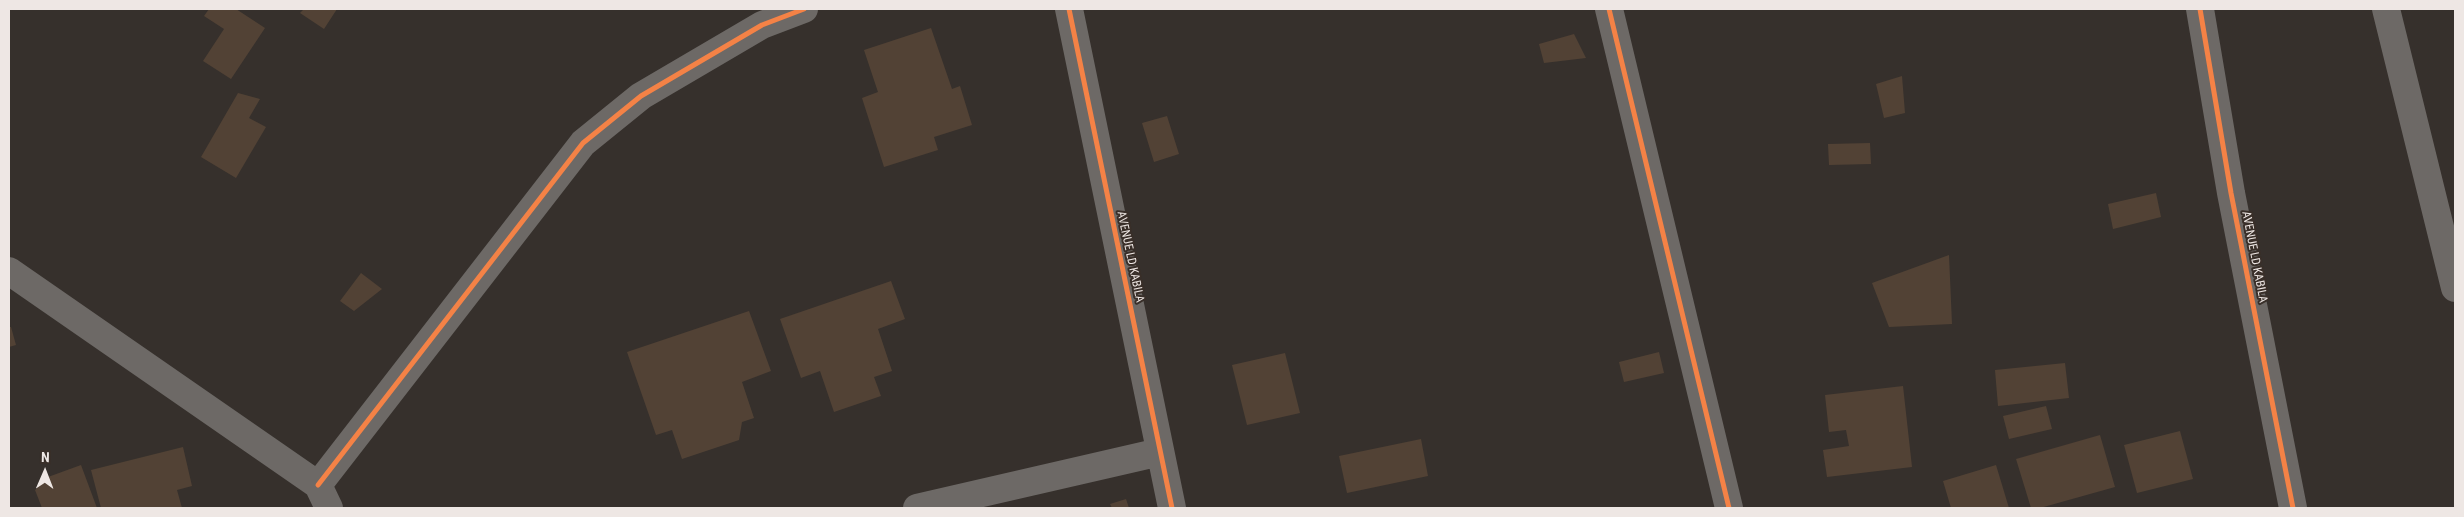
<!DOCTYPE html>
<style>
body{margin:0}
#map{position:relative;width:2464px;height:517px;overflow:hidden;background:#36302c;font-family:"Roboto Condensed",sans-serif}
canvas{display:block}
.frame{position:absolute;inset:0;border:10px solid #eee7e4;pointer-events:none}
.north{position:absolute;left:20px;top:447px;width:50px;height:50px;-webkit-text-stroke:4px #392f29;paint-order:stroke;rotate:1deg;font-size:14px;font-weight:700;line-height:20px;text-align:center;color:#eee7e4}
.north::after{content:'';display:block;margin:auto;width:18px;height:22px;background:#eee7e4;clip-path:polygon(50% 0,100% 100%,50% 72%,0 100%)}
</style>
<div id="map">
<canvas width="2464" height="517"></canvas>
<div class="frame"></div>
<div class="north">N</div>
</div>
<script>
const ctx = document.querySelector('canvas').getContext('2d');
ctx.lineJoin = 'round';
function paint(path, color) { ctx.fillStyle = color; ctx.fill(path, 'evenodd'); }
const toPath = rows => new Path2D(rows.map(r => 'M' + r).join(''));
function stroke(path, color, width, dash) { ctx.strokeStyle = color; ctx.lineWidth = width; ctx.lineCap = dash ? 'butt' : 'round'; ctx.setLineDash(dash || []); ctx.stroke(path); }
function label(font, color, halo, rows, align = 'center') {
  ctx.font = font + ' "Roboto Condensed",sans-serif'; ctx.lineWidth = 4; ctx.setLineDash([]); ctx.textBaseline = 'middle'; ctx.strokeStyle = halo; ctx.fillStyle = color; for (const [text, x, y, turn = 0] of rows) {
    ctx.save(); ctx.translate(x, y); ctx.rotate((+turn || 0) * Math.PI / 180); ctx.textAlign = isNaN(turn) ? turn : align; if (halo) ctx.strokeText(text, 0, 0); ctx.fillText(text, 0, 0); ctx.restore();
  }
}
const building = toPath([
 [209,9,236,9,265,28,231,79,203,61,224,29,204,16],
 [304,9,337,9,324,29,300,13],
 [931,28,952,89,960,86,972,125,934,137,938,150,884,167,862,98,878,92,864,50],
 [1574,34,1586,58,1544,63,1539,44],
 [1902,76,1905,113,1884,118,1876,84],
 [238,93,260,99,249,118,266,127,236,178,201,157],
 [1167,116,1179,154,1154,162,1142,123],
 [1870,143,1871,164,1829,165,1828,144],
 [2156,193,2161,217,2113,229,2108,204],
 [1949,255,1952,324,1889,327,1872,283],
 [361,273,382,289,354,311,340,301],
 [891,281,905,319,878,329,892,371,874,377,881,396,834,412,820,371,801,378,780,319],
 [749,311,771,371,742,382,754,418,742,422,739,440,682,459,672,430,656,435,627,352],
 [9,327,11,327,16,345,9,347],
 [1659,352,1664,373,1624,382,1619,362],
 [1285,353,1300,413,1247,425,1232,365],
 [2065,363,2069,398,1998,406,1995,370],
 [1903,386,1912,467,1827,477,1823,450,1849,446,1846,430,1829,432,1825,395],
 [2046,406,2052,429,2009,439,2003,416],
 [2180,431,2193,479,2137,493,2124,445],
 [2100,435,2115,487,2040,508,2031,508,2016,459],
 [1421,439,1428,476,1347,493,1339,456],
 [183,447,192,486,177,490,182,508,101,508,91,470],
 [81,465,97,508,42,508,35,490,48,477],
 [1996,465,2009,508,1951,508,1943,481],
 [1126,499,1129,508,1112,508,1110,504]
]);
const minor = toPath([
 [1069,9,1172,508],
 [1609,9,1729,508],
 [2200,9,2231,193,2293,508],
 [2386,9,2455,288],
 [9,271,318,485,329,508],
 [318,485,583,143,641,96,762,25,804,9],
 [917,508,1160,452]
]);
const cycleway = toPath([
 [1069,9,1172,508],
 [1609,9,1729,508],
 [2200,9,2231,193,2293,508],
 [318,485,583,143,641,96,762,25,804,9]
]);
const streetNames = [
 ["AVENUE LD KABILA",1130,257,78],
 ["AVENUE LD KABILA",2254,257,79]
];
paint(building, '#524235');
stroke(minor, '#6d6966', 28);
stroke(cycleway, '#f48246', 5);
label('12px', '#eee7e4', '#392f29', streetNames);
</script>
